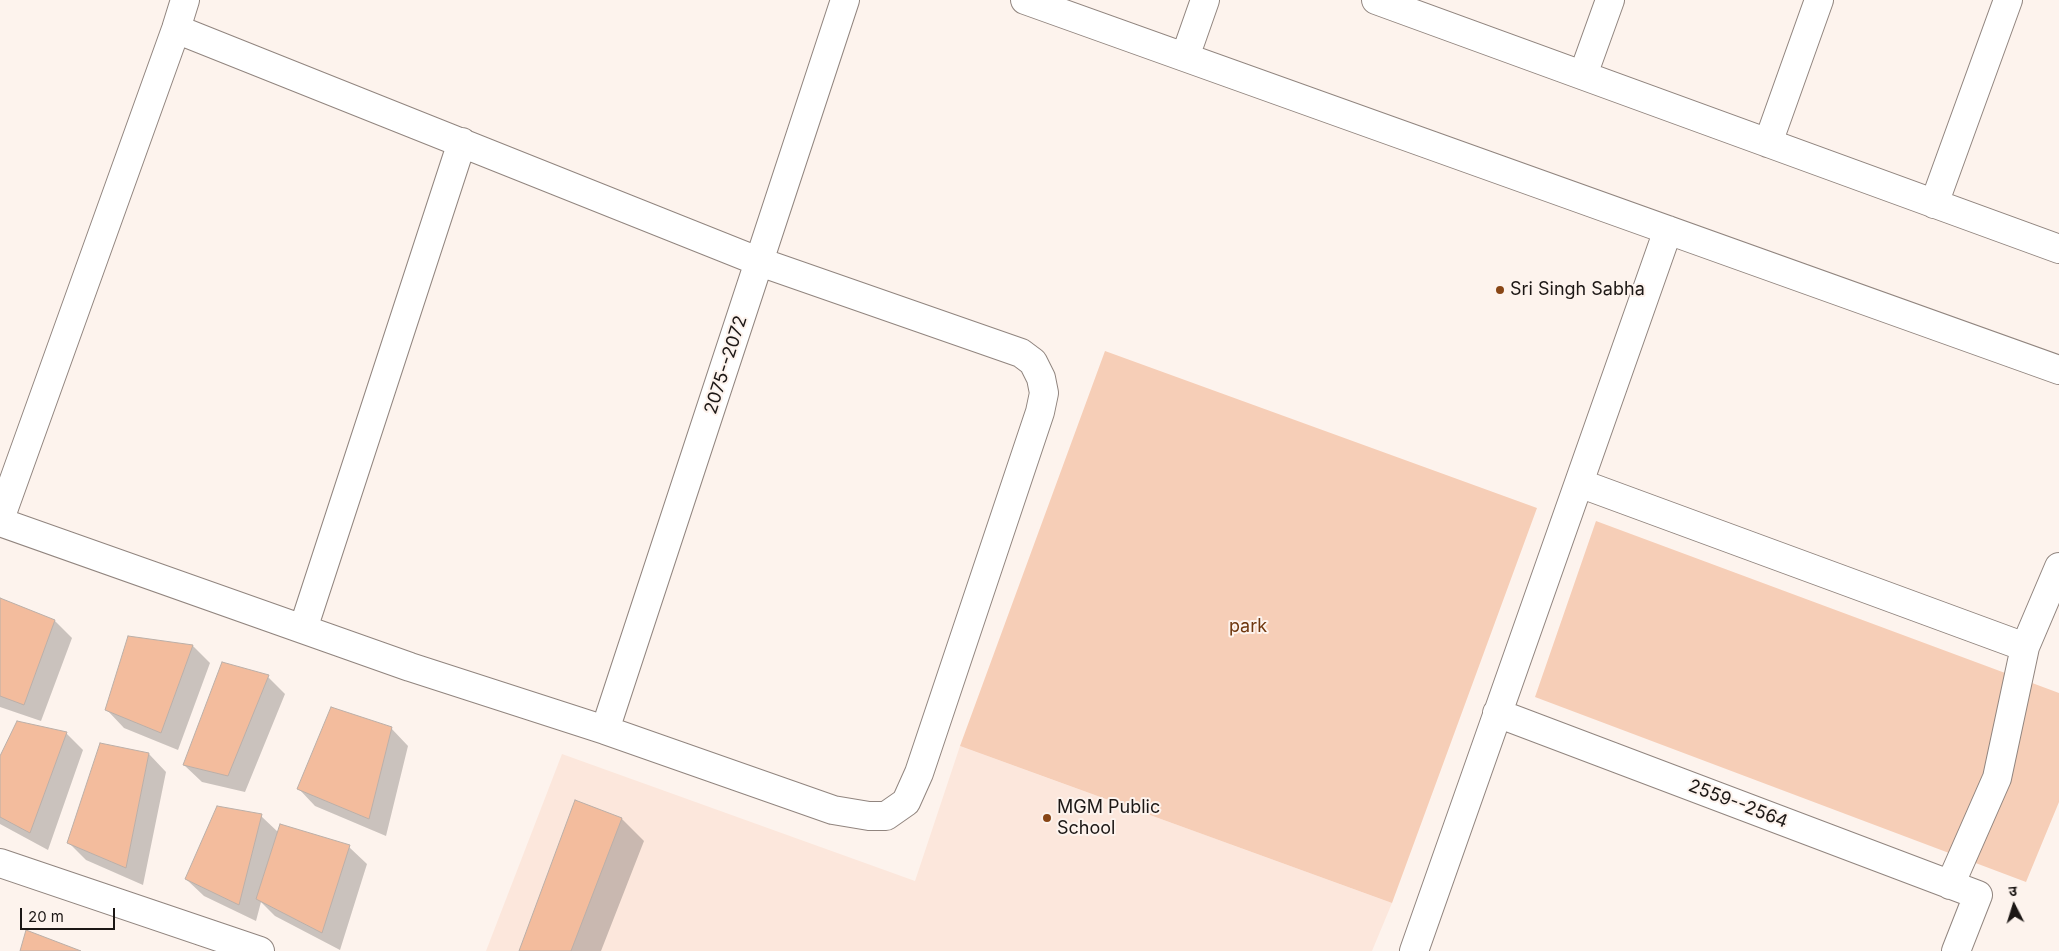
<!DOCTYPE html>
<meta charset="utf-8">
<style>
body{margin:0}
#map{position:relative;width:2059px;height:951px;overflow:hidden;background:#fdf3ed;font-family:Inter,"Noto Sans Devanagari",sans-serif}
canvas{display:block}
.north{position:absolute;left:1989px;top:881px;width:50px;height:50px;-webkit-text-stroke:4px #fdf3ed;paint-order:stroke;rotate:355deg;font-size:14px;font-weight:700;line-height:20px;text-align:center;color:#1c1715}
.north::after{content:'';display:block;margin:auto;width:18px;height:22px;background:#1c1715;clip-path:polygon(50% 0,100% 100%,50% 72%,0 100%)}
.scale{position:absolute;left:20px;top:908px;width:95px;height:22px;box-sizing:border-box;border:2px solid #1c1715;border-top:0;padding-left:6px;font-size:15px;line-height:18px;white-space:nowrap;color:#1c1715;-webkit-text-stroke:4px #fdf3ed;paint-order:stroke}
</style>
<div id="map">
<canvas width="2059" height="951"></canvas>
<div class="north">उ</div>
<div class="scale">20 m</div>
</div>
<script>
const ctx = document.querySelector('canvas').getContext('2d');
ctx.lineJoin = 'round';
function paint(path, color) { ctx.fillStyle = color; ctx.fill(path, 'evenodd'); }
const toPath = rows => new Path2D(rows.map(r => 'M' + r).join(''));
function stroke(path, color, width, dash) { ctx.strokeStyle = color; ctx.lineWidth = width; ctx.lineCap = dash ? 'butt' : 'round'; ctx.setLineDash(dash || []); ctx.stroke(path); }
function label(font, color, halo, rows, align = 'center') {
  ctx.font = font + ' Inter,sans-serif'; ctx.lineWidth = 4; ctx.setLineDash([]); ctx.textBaseline = 'middle'; ctx.strokeStyle = halo; ctx.fillStyle = color; for (const [text, x, y, turn = 0] of rows) {
    ctx.save(); ctx.translate(x, y); ctx.rotate((+turn || 0) * Math.PI / 180); ctx.textAlign = isNaN(turn) ? turn : align; if (halo) ctx.strokeText(text, 0, 0); ctx.fillText(text, 0, 0); ctx.restore();
  }
}
const built = toPath([
 [960,746,1392,903,1372,951,486,951,562,754,915,881]
]);
const green = toPath([
 [1105,351,1537,508,1392,903,960,746],
 [1596,521,2059,693,2059,802,2026,882,1535,697]
]);
const shadow = toPath([
 [0,599,55,621,72,638,41,721,0,707],
 [129,637,193,646,210,663,178,750,124,728,107,710],
 [268,677,285,694,245,792,202,782,184,765],
 [391,728,408,746,386,836,315,806,298,788],
 [66,733,83,750,48,850,0,824,0,759],
 [101,745,149,754,166,772,143,885,86,860,68,842],
 [576,801,622,819,644,841,601,951,520,951],
 [261,816,279,833,349,847,367,864,340,950,275,916,261,902,256,921,204,896,186,879]
]);
const building = toPath([
 [0,598,55,620,24,705,0,696,0,598],
 [128,636,193,645,161,733,105,710,128,636],
 [222,662,269,675,228,776,183,765,222,662],
 [331,707,392,727,369,819,297,789,331,707],
 [17,721,67,732,30,833,0,817,0,756,17,721],
 [100,743,149,753,126,868,67,843,100,743],
 [575,800,622,818,571,951,519,951,575,800],
 [217,806,262,814,239,905,185,879,217,806],
 [280,824,350,845,322,933,256,899,280,824],
 [26,930,81,951,20,951,26,930]
]);
const street = toPath([
 [1025,0,2059,370],
 [1376,0,2059,249],
 [1185,57,1205,0],
 [1583,75,1610,0],
 [1768,143,1819,0],
 [1934,204,2008,0],
 [1579,483,2025,647],
 [0,519,176,29,185,0],
 [0,522,410,667,605,730,833,810,869,816,886,816,906,802,919,773,1040,412,1044,393,1041,378,1033,362,1021,353,760,262,176,29],
 [303,629,462,142],
 [1497,713,1978,895,1956,951],
 [605,730,845,0],
 [0,863,260,951],
 [1950,885,1997,778,2025,647,2059,567],
 [1414,951,1668,230]
]);
const markers = [
 [1500,290,5,"#884515"],
 [1047,818,5,"#884515"]
];
const poiNames = [
 ["Sri Singh Sabha",1510,290],
 ["MGM Public",1057,808],
 ["School",1057,829]
];
const streetNames = [
 ["2075--2072",726,365,-72],
 ["2559--2564",1738,804,21]
];
const parkNames = [
 ["park",1248,627]
];
paint(built, '#fce7dc');
paint(green, '#f6ceb7');
paint(shadow, '#0003');
paint(building, '#f3bc9d');
stroke(building, '#bbafa8', 1);
stroke(street, '#91857f', 30);
stroke(street, '#fff', 28);
for (const [x, y, r, color] of markers) { const dot = new Path2D(); dot.arc(x, y, r, 0, 2 * Math.PI); ctx.fillStyle = color; ctx.fill(dot); stroke(dot, '#fdf3ed', 2); }
label('18px', '#1c1715', '#fdf3ed', poiNames, 'left');
label('18px', '#1c1715', '#fdf3ed', streetNames);
label('18px', '#6f370e', '#fdf3ed', parkNames);
</script>
